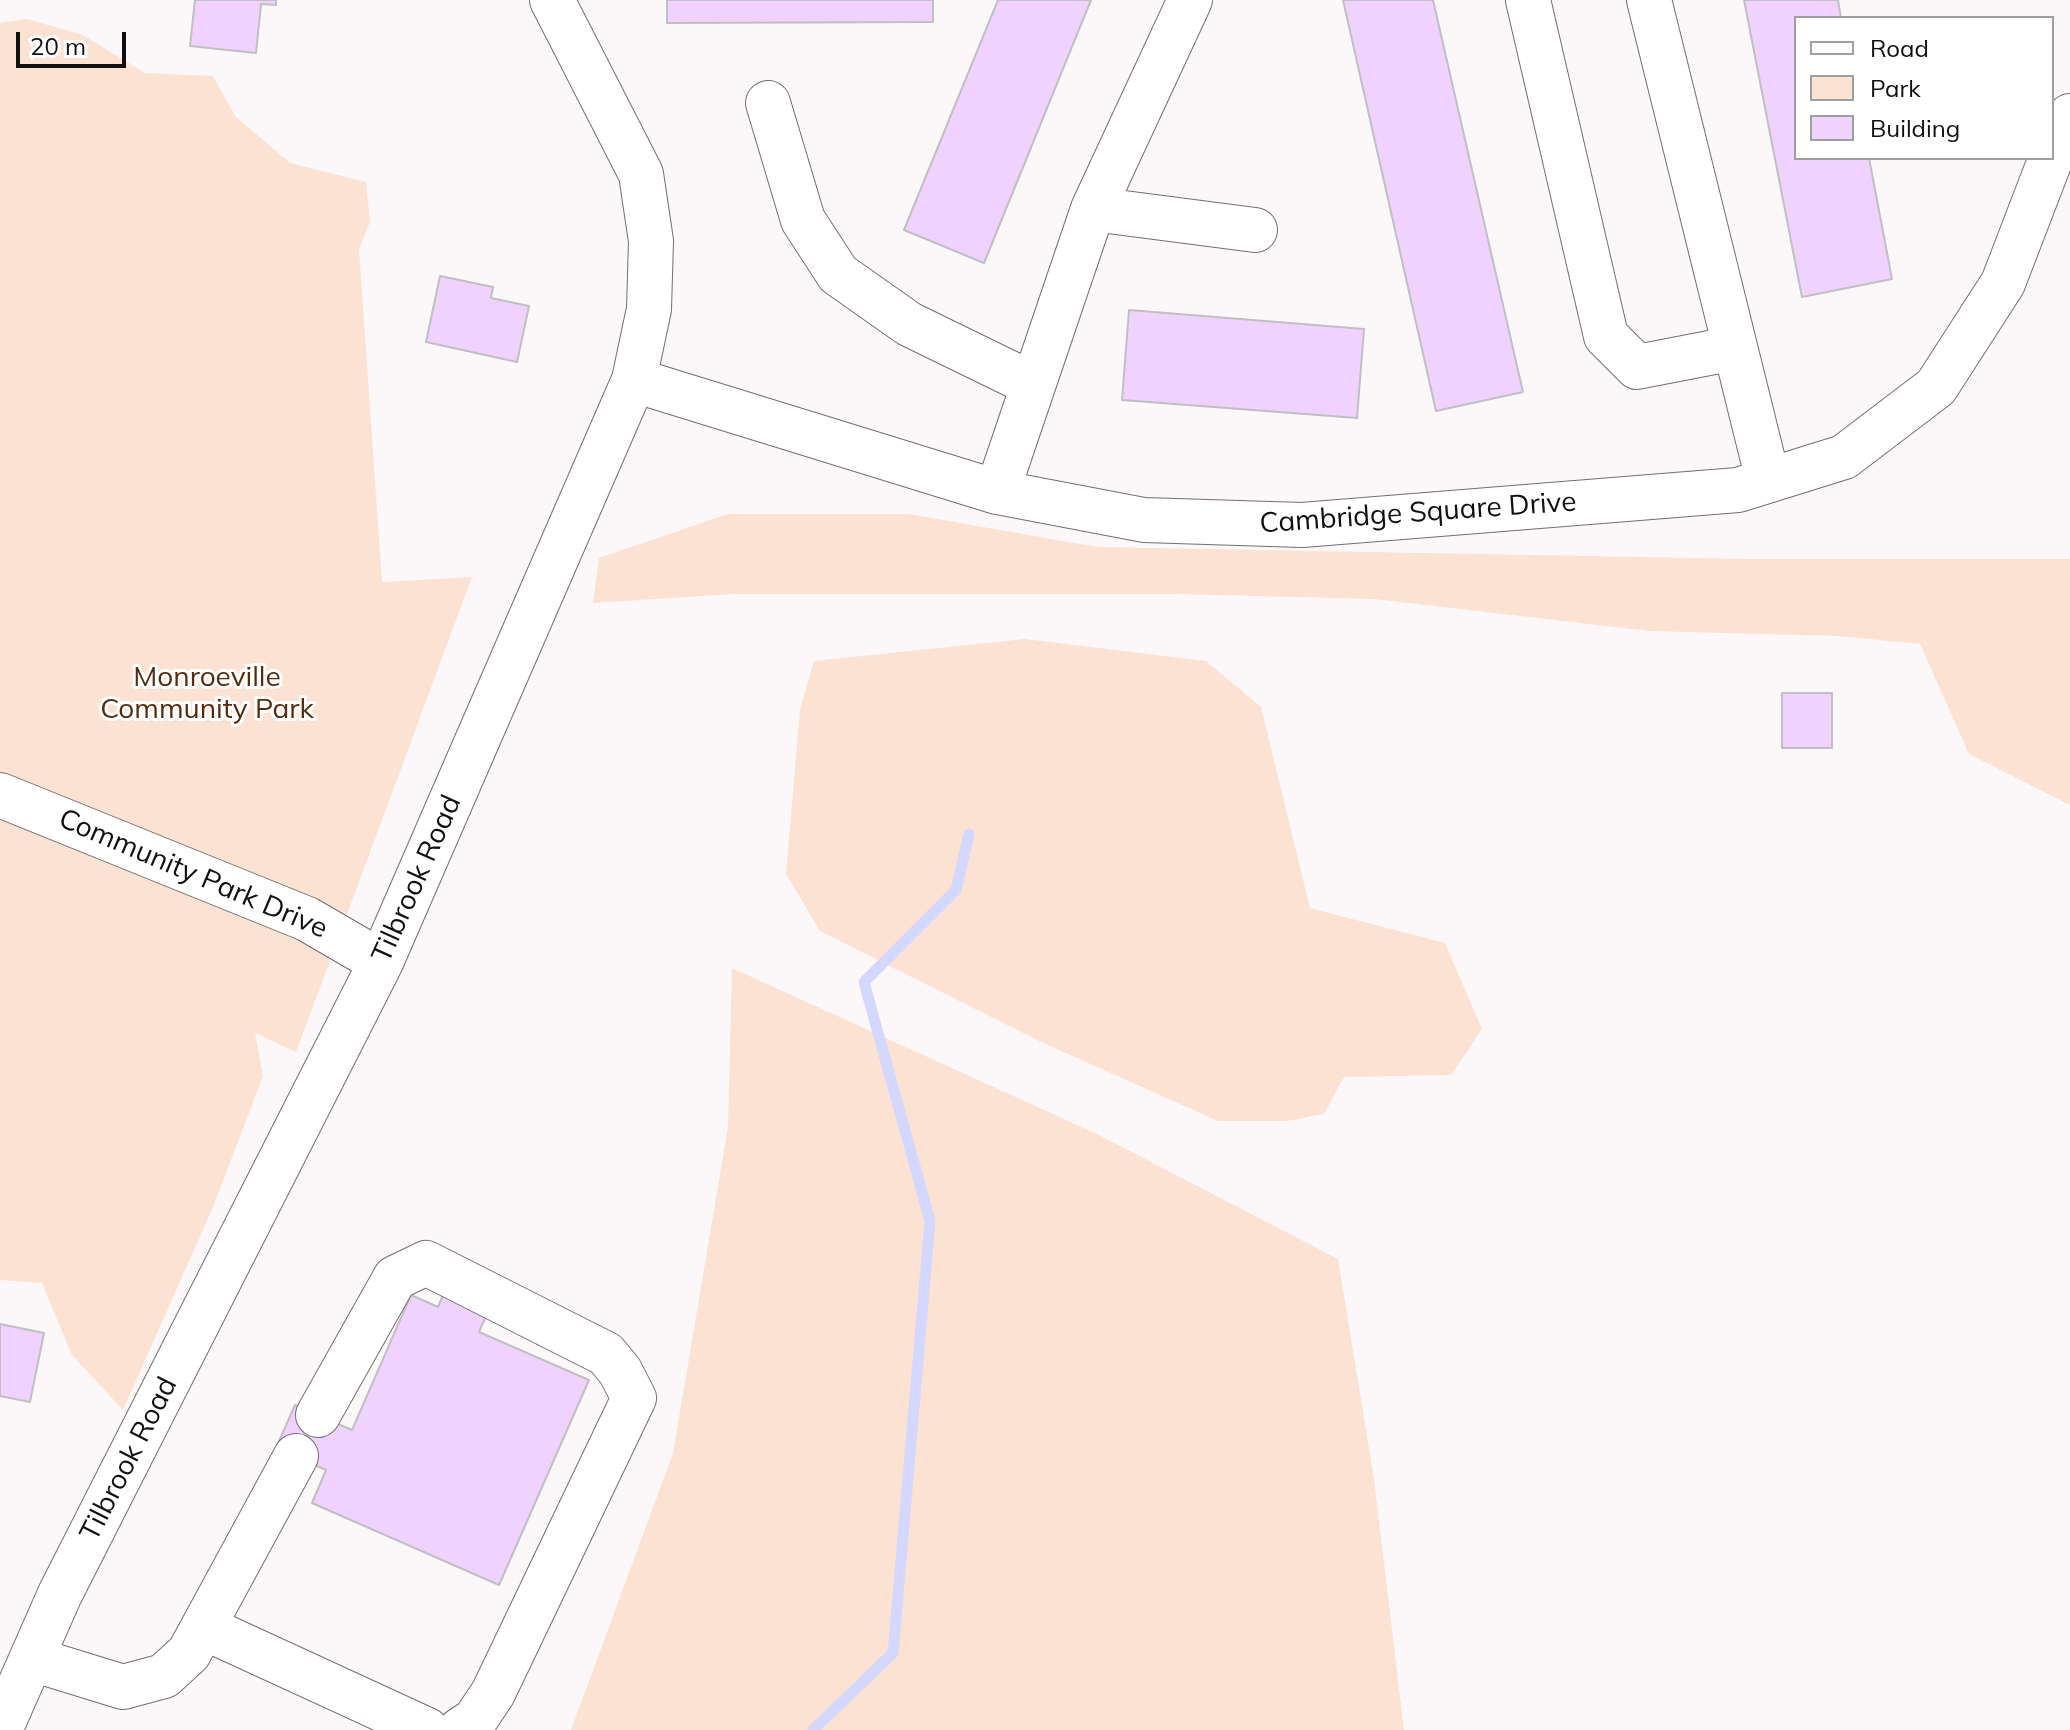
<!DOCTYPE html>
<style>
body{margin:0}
#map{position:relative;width:2070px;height:1730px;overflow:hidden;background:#fcf8fa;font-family:Mulish,sans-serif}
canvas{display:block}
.legend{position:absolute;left:1794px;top:16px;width:260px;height:144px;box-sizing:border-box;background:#fff;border:2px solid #a09f9f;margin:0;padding:10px 14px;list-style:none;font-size:24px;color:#111010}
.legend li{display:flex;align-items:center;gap:16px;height:40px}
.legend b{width:40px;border:2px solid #a09f9f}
.scale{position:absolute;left:16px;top:32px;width:110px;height:36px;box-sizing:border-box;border:4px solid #111010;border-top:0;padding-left:10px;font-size:24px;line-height:28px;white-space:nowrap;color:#111010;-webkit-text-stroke:6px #fff;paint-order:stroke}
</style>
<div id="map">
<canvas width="2070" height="1730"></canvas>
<ul class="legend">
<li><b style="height:10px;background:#fff"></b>Road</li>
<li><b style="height:22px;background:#fce2d3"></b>Park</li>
<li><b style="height:22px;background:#efd3fe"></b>Building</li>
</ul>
<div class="scale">20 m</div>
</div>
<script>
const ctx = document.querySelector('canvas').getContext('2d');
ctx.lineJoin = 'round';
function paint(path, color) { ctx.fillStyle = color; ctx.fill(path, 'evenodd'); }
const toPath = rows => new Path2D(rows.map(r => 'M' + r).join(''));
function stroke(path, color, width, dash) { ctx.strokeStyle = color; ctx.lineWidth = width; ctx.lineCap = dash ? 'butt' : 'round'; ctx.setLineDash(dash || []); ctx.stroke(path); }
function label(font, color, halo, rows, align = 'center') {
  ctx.font = font + ' Mulish,sans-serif'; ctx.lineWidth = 6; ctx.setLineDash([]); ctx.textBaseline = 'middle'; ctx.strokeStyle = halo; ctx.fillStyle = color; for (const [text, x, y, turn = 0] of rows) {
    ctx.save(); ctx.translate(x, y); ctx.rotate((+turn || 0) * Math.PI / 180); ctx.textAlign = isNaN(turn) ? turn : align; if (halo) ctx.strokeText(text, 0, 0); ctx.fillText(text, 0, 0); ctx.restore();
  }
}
const green = toPath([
 [27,19,83,35,145,73,213,76,235,116,290,163,366,182,370,222,359,249,382,582,472,577,296,1052,255,1033,263,1076,213,1207,123,1410,72,1355,42,1283,0,1280,0,23],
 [728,514,909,514,1097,547,1752,559,2070,559,2070,805,1969,754,1920,644,1838,636,1649,631,1374,599,1176,594,733,594,593,603,599,558],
 [1025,639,1206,661,1261,707,1310,908,1445,943,1482,1029,1451,1075,1344,1077,1324,1114,1287,1121,1218,1121,1039,1041,820,931,786,874,800,710,814,661],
 [732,968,1097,1134,1338,1259,1374,1479,1404,1730,571,1730,673,1453,728,1127]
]);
const stream = toPath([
 [813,1730,893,1653,930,1221,864,982,956,890,969,834]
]);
const building = toPath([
 [195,0,276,0,276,5,261,4,256,53,190,46,195,0],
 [667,0,933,0,933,22,667,23,667,0],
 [998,0,1091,0,984,263,904,230,998,0],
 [1343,0,1433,0,1523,392,1436,411,1343,0],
 [1744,0,1838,0,1841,18,1796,18,1796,158,1869,158,1892,279,1802,297,1744,0],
 [440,276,493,287,491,298,529,306,517,362,426,342,440,276],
 [1129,310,1364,329,1357,418,1122,400,1129,310],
 [1782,693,1832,693,1832,748,1782,748,1782,693],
 [411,1295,438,1307,443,1295,487,1314,479,1332,589,1380,499,1585,312,1503,326,1470,276,1448,295,1405,352,1430,411,1295],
 [0,1324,44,1333,30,1402,0,1396,0,1324]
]);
const minor = toPath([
 [1528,0,1606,336,1637,367,1735,348],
 [1649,0,1768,480],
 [768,103,803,220,838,274,909,324,1032,384],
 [2052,154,2070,116],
 [1093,209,1255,230],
 [634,380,997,492,1144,520,1302,525,1738,490,1844,457,1936,387,2003,283,2051,158],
 [997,492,1093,209,1190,0],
 [0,795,307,919,381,962],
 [318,1415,395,1278,426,1263,606,1354,620,1371,634,1398,493,1693,475,1720,460,1730],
 [203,1627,427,1730],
 [32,1659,123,1687,164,1676,189,1653,296,1456],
 [0,1730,60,1594,381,962,634,380,649,309,651,241,641,174,552,0]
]);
const streetNames = [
 ["Cambridge Square Drive",1418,513,-4],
 ["Community Park Drive",193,874,23],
 ["Tilbrook Road",417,879,-66],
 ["Tilbrook Road",129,1459,-63]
];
const parkNames = [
 ["Monroeville",207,678],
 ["Community Park",207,710]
];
paint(green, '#fce2d3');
stroke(stream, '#d4d8fe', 11);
paint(building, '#efd3fe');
stroke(building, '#c1bfc2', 2);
stroke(minor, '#726f71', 46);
stroke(minor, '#fff', 44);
label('28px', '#111010', '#fff', streetNames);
label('28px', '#572b0d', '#fff', parkNames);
</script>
